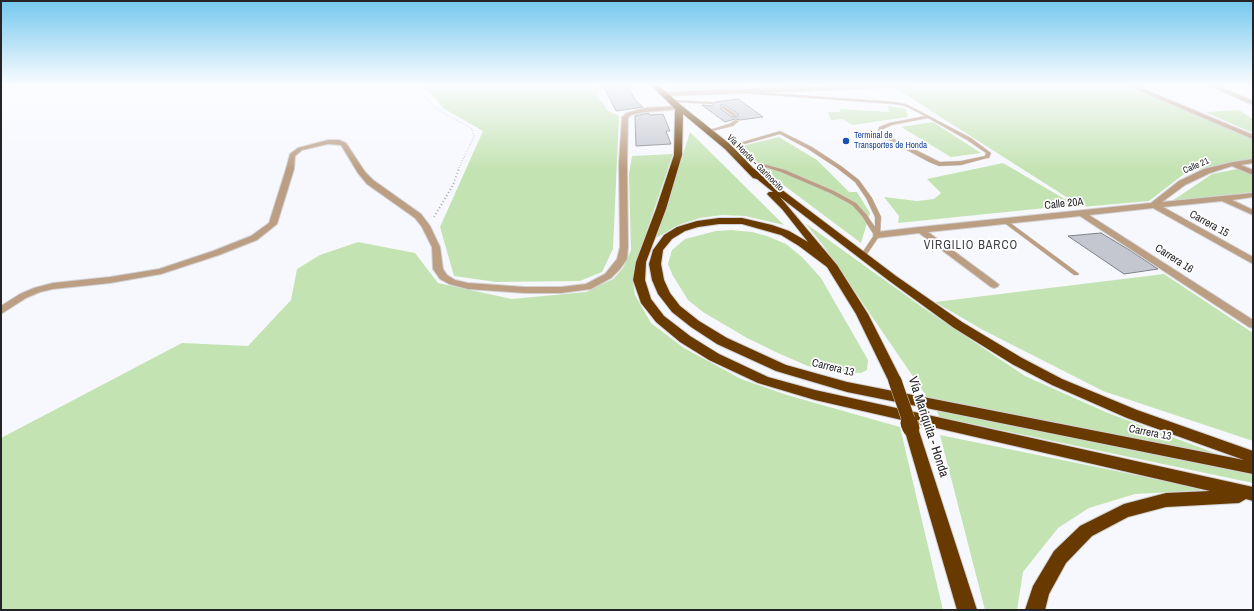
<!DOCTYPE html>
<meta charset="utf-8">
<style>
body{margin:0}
#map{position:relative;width:1254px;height:611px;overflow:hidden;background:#f7f8fe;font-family:"Archivo Narrow",sans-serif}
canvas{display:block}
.frame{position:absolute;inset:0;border:2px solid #242428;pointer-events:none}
</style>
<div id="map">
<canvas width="1254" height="611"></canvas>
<div class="frame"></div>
</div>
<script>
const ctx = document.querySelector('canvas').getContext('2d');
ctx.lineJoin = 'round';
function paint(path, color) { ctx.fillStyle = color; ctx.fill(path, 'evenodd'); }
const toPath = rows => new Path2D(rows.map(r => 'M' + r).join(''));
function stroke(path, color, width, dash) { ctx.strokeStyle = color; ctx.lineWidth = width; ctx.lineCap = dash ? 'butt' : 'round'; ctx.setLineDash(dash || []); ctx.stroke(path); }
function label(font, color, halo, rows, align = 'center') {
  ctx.font = font + ' "Archivo Narrow",sans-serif'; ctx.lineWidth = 3.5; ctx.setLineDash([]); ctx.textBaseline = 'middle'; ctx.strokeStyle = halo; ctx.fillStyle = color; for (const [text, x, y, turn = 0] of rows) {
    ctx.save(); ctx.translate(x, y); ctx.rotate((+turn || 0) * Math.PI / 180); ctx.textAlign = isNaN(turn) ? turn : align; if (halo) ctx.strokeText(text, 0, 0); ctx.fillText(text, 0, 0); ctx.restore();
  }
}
const green = toPath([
 [1,85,44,85,1,90],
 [415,85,595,85,598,96,608,111,619,116,613,249,602,272,580,281,496,282,454,276,440,227,483,131,443,108,431,93],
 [661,85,741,85,742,88,687,91,670,90],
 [972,85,1124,85,1253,139,1253,159,1188,171,1149,201,1082,207,895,88],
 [888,106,906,109,908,117,853,125,842,119,831,120,828,112,840,112,840,109,889,112],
 [1239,110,1253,119,1253,133,1205,112],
 [933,122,981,153,951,157,901,127],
 [690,132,784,225,745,216,722,215,700,218,678,225,656,238],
 [779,137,817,160,849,192,857,192,870,213,861,243,734,148],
 [673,154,642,245,633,282,635,295,651,323,684,348,741,379,787,395,900,427,943,610,1,610,1,438,182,343,248,346,291,300,297,269,320,255,358,242,415,253,438,283,512,299,586,292,613,279,623,268,631,250,629,174,632,156],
 [1003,163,1075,205,898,223,899,216,884,197,917,201,934,199,941,193,927,179],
 [1242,168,1253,173,1253,192,1172,201,1212,174],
 [805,223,922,307,1025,376,1108,413,1231,459,927,397,823,245],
 [731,230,752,232,767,236,786,244,802,257,821,278,868,360,867,370,861,373,832,372,808,366,780,354,747,338,703,312,688,300,673,276,668,264,672,250,685,239,716,231],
 [1164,274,1253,333,1253,441,1103,391,983,330,935,302],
 [937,410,1253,474,1253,483,939,417],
 [940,435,1209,490,1135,494,1089,508,1058,528,1023,572,1017,610,985,610]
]);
const building = toPath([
 [603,85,627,85,636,101,643,107,616,111,603,85],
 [738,99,763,117,740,120,735,119,725,122,702,105,712,106,715,102,738,99],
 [721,105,725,105,738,114,738,116,732,117,721,109,721,105],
 [648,113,650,115,663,114,670,131,666,131,671,144,636,146,635,116,648,113],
 [1101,233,1131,251,1158,269,1124,274,1068,236,1101,233]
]);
const pathFar1 = toPath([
 [402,85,423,96,437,109,472,129,474,136,458,170]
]);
const path = toPath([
 [434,217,453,185,459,169]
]);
const lane = toPath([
 [741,91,895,102,906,104,971,138,991,153,989,158,987,158,961,165,939,166,929,162,890,141,878,131,879,127,889,123,925,116,905,106,895,104,740,93,739,92,741,91],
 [928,118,967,140,986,153,985,156,961,161,940,162,894,139,882,131,883,129,892,125,928,118],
 [671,100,712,102,714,103,712,104,672,102,671,102,671,100],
 [722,106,724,106,737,115,733,116,722,108,722,106],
 [735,120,739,121,733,126,708,132,706,131,729,124,735,120],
 [780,131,812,147,841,166,859,180,872,198,881,217,880,235,865,257,863,258,860,256,874,235,862,216,852,205,830,193,781,172,736,158,738,157,785,170,834,191,856,203,866,214,875,227,875,217,866,198,855,182,837,168,808,149,780,134,730,148,726,147,780,131],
 [1005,219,1078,273,1079,274,1078,275,1074,275,1003,222,1002,221,1005,219]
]);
const street = toPath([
 [864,85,911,85,908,87,666,96,663,94,666,92,864,85],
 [1126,85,1134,85,1253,135,1253,139,1126,85],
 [1208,85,1216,85,1253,101,1253,105,1208,85],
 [679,106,681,107,681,109,645,112,631,115,628,118,627,163,628,247,627,259,620,269,611,278,591,289,561,293,525,293,468,289,449,284,440,279,433,269,432,247,422,227,415,218,367,184,358,173,341,145,328,144,302,150,295,156,294,169,277,224,257,240,219,255,161,274,110,283,53,289,40,292,26,298,1,314,1,306,20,294,34,288,53,283,110,277,159,269,213,251,251,236,269,223,286,169,290,154,298,148,328,140,339,140,346,143,365,172,373,180,421,214,430,226,440,247,443,269,447,275,455,280,468,283,525,287,561,287,586,284,605,274,617,259,620,247,619,163,622,117,627,113,645,108,679,106],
 [1253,159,1253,163,1241,165,1253,170,1253,175,1232,166,1210,173,1185,185,1162,202,1253,193,1253,197,1232,200,1253,210,1253,215,1222,201,1163,207,1253,257,1253,264,1153,208,1089,215,1253,320,1253,328,1249,327,1080,216,928,232,997,283,999,285,997,287,994,288,991,287,919,233,877,238,873,235,877,232,920,227,1151,203,1179,181,1204,169,1233,162,1253,159]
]);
const highway = toPath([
 [651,85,658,85,682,106,731,145,753,168,896,276,962,322,1022,358,1062,379,1137,410,1253,451,1253,474,847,392,776,371,717,344,691,327,672,312,658,294,652,280,649,264,653,250,664,235,677,227,697,221,719,218,742,218,772,225,789,231,808,242,782,209,767,194,769,192,773,192,757,179,753,178,725,149,683,114,682,155,666,209,646,262,645,280,651,299,664,316,690,336,719,354,768,377,815,390,1253,487,1253,501,1246,499,1239,503,1166,507,1128,517,1092,536,1066,563,1049,594,1045,610,1025,610,1033,586,1054,551,1080,526,1124,504,1166,493,1210,491,815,400,758,383,709,360,680,342,656,322,641,303,633,280,636,262,656,209,674,155,675,109,651,85],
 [780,197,888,280,954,328,1012,364,1052,385,1127,418,1244,460,847,382,786,365,727,338,699,321,680,306,670,293,664,280,661,264,663,250,672,239,685,231,698,227,719,224,742,224,781,235,799,246,827,267,856,314,890,384,895,386,900,384,902,381,868,314,837,265,780,197],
 [911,423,916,424,918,428,977,610,957,610,904,428,906,424,911,423]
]);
const highwayBridgeFar1 = toPath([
 [895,381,910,424]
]);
const highwayBridge = toPath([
 [909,423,911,428]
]);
const markers = [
 [846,141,4,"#1a4fb4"]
];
const farTransitnames = [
 ["Terminal de",854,136],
 ["Transportes de Honda",854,146]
];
const farStreetnames = [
 ["Vía Honda - Garinocito",755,163,45],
 ["Calle 21",1196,166,-23]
];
const streetNames = [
 ["Calle 20A",1064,204,-6],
 ["Carrera 15",1209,224,29],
 ["Carrera 16",1174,259,33],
 ["Carrera 13",833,368,14],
 ["Carrera 13",1150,433,11]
];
const neighbourhoodNames = [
 ["VIRGILIO BARCO",971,246]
];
const nearStreetnames = [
 ["Vía Mariquita - Honda",928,427,72]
];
paint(green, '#c4e3b2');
paint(building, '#c4c7cf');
stroke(building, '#80828a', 1);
stroke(lane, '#d1d2d7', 1);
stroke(street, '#d1d2d7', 2);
stroke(highway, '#d1d2d7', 2);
stroke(pathFar1, '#afb0b5', 1.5, [0.5, 2]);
stroke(path, '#afb0b5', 2, [1, 2.5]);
paint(lane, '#bc9e83');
paint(street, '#bc9e83');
paint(highway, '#693a00');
stroke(highwayBridgeFar1, '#d1d2d7', 14, []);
stroke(highwayBridge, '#d1d2d7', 18, []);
stroke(highwayBridgeFar1, '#693a00', 13);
stroke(highwayBridge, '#693a00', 17);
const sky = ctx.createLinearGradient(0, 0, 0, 170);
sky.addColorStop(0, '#74c8ee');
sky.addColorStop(0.5, '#fbfcff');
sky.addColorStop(1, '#fbfcff00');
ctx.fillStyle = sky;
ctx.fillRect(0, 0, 1254, 170);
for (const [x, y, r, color] of markers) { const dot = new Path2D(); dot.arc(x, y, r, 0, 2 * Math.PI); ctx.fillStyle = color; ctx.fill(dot); stroke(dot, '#fff', 1.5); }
label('9px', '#164399', '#fff', farTransitnames, 'left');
label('9px', '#242428', '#fff', farStreetnames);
label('11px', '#242428', '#fff', streetNames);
ctx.letterSpacing = '1px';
label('12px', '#3b3d43', '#fff', neighbourhoodNames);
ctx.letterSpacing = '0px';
label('13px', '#242428', '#fff', nearStreetnames);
</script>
